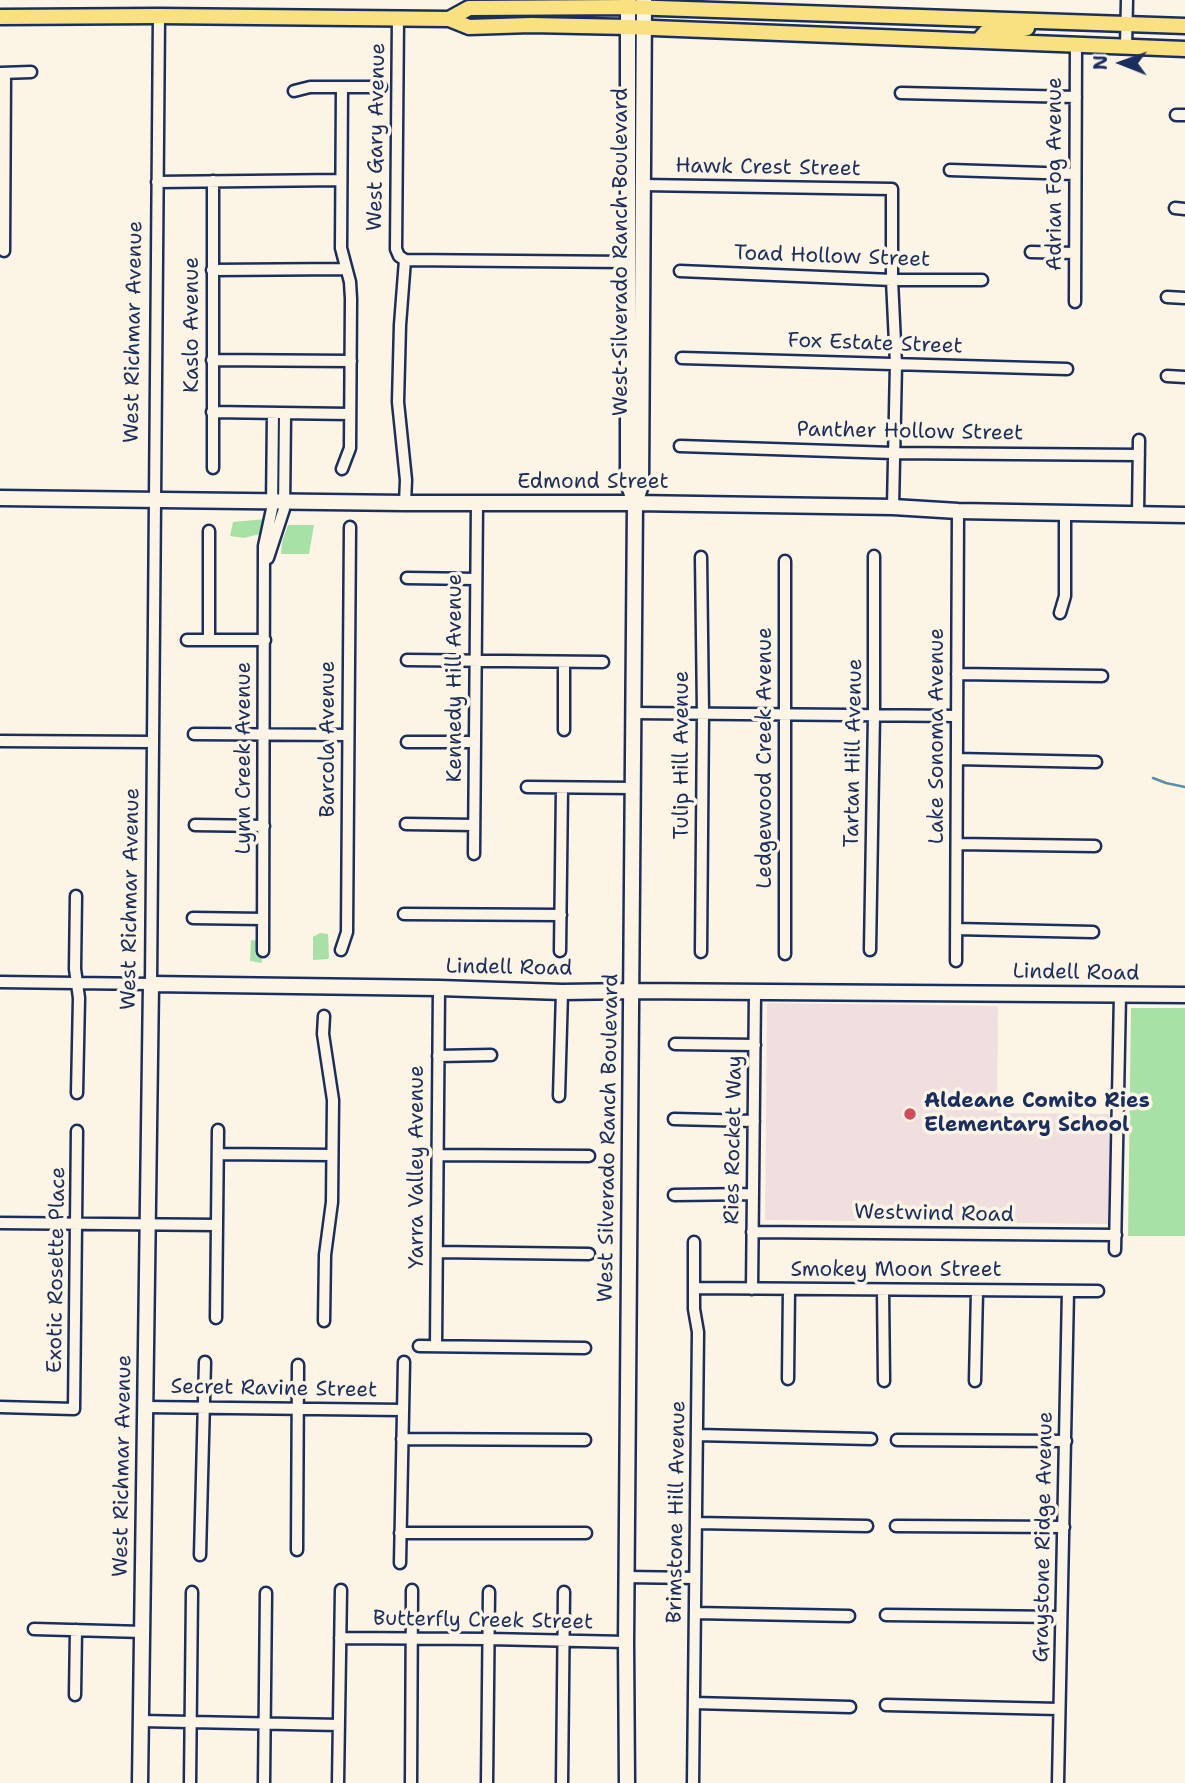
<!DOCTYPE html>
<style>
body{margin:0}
#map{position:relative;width:1185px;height:1783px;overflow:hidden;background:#fcf5e5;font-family:"Shantell Sans",sans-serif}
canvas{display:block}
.north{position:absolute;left:1087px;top:28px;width:70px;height:70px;-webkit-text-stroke:5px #fcf5e5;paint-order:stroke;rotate:271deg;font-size:19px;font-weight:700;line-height:28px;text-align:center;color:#1b2f5e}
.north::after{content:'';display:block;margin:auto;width:24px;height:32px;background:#1b2f5e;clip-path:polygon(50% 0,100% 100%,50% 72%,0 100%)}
</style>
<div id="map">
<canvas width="1185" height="1783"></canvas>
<div class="north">N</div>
</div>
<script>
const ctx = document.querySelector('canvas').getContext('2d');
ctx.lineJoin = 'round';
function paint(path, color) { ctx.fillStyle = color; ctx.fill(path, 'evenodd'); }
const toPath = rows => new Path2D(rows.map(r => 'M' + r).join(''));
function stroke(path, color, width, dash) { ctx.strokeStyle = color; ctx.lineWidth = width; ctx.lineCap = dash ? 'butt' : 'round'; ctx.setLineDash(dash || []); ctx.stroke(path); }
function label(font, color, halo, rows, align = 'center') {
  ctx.font = font + ' "Shantell Sans",sans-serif'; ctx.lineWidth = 7; ctx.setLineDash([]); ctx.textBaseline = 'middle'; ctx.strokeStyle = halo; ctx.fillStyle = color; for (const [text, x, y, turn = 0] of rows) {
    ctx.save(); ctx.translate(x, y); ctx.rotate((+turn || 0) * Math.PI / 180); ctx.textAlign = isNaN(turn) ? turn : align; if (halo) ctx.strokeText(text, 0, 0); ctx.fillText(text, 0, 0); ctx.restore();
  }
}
const built = toPath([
 [767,1003,998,1006,997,1113,1110,1114,1109,1224,765,1220]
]);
const green = toPath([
 [266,519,260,534,244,538,230,536,233,522],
 [288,525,314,525,309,554,281,554,282,542],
 [320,933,328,934,329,957,328,959,313,960,313,937],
 [251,940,261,941,262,963,250,961],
 [1131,1008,1185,1008,1185,1236,1128,1236]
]);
const stream = toPath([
 [1153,778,1166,783,1185,787]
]);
const street = toPath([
 [398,18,396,249,399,256,405,260,628,262],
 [1126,47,1127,0],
 [1,73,31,72],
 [342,87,341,248,350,282,351,299,350,448,342,469],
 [294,91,310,87,381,87],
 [901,93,1076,97],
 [1176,115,1185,115],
 [950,170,1075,174],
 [157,182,341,180],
 [643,185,892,189,892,280,896,364,893,507],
 [1175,208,1185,209],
 [4,251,5,73],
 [1031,252,1075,253],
 [212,270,346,269],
 [680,271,892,280,982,280],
 [1167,297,1185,298],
 [1075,302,1076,45],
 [682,358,1067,369],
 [212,360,351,361],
 [1167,376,1185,377],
 [212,412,350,414],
 [680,446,893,453,1139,455],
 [213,468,213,181],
 [405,503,406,480,398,402,400,325,405,260],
 [1138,514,1139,440],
 [268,558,284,509,285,414],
 [407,578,476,579],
 [1060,613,1065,596,1065,513],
 [187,640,265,640],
 [209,640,209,531],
 [407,660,603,662],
 [957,674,1102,676],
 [634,713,957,716],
 [564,730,564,662],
 [194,734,348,735],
 [0,741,153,742],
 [407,742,475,742],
 [957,759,1096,762],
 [527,787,634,788],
 [406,824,474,825],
 [195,825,264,826],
 [957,844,1095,846],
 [474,854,477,504],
 [76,896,75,969,79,998,77,1093],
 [404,914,561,915],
 [193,918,263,919],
 [956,929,1093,932],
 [341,950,347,932,350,527],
 [870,950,874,715,874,556],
 [263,951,264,546,272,509,273,413],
 [560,951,562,788],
 [701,952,703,713,701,557],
 [785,954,785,561],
 [956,961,958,511],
 [0,982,151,984,159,16],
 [675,1044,755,1045],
 [438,1056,491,1055],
 [559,1096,562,992],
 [674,1119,754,1121],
 [218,1154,332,1155],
 [439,1155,589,1156],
 [674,1195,753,1194],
 [0,1223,217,1225],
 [752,1232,1116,1235],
 [1115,1250,1120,994],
 [437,1252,589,1254],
 [694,1288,1098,1291],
 [752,1289,755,992],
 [883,1290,884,1381],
 [216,1318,218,1130],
 [324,1321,325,1255,332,1202,333,1100,323,1034,324,1016],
 [419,1346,585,1348],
 [436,1346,439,988],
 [788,1379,789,1289],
 [975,1381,977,1291],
 [0,1407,74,1409,77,1131],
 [145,1407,403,1410],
 [697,1435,871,1439],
 [402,1439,585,1440],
 [897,1440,1066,1441],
 [696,1523,867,1526],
 [896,1526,1064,1527],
 [400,1533,586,1533],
 [297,1550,298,1365],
 [200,1555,205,1362],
 [400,1563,404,1362],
 [626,1577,695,1578],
 [695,1613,849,1616],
 [886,1615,1061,1617],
 [34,1629,143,1632],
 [340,1638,489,1639,626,1642],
 [75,1695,76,1630],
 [694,1703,850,1707],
 [886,1705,1059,1709],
 [141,1721,339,1725],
 [190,1783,192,1592],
 [264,1783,266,1593],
 [338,1783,341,1590],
 [411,1783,412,1590],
 [487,1783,489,1592],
 [562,1783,564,1592],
 [693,1783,698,1332,694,1309,694,1242],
 [1058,1783,1068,1291]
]);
const secondary = toPath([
 [0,498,405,503,635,503,893,507,958,511,1185,515],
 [635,503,641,485,644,0],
 [140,1783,151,984,439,988,562,992,631,991,1185,995],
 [627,1783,626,1642,635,503,628,483,628,0]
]);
const primary = toPath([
 [0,17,159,16,449,19,469,27,531,25,628,27,1185,49],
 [449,19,469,8,628,7,1185,26],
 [978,41,986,32,1005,32,1027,28]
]);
const markers = [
 [910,1114,7,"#d1495b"]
];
const streetNames = [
 ["West Gary Avenue",377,137,-89],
 ["Hawk Crest Street",768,168,1],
 ["Adrian Fog Avenue",1056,174,-90],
 ["West Silverado Ranch Boulevard",622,252,-90],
 ["Toad Hollow Street",832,257,2],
 ["Kaslo Avenue",193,325,-90],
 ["West Richmar Avenue",134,332,-89],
 ["Fox Estate Street",875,344,2],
 ["Panther Hollow Street",910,432,1],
 ["Edmond Street",593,483],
 ["Kennedy Hill Avenue",456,678,-90],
 ["Lake Sonoma Avenue",938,736,-90],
 ["Barcola Avenue",329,739,-90],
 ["Tartan Hill Avenue",854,753,-89],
 ["Tulip Hill Avenue",683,755,-90],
 ["Lynn Creek Avenue",245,758,-90],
 ["Ledgewood Creek Avenue",766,758,-90],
 ["West Richmar Avenue",131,899,-89],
 ["Lindell Road",509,968,1],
 ["Lindell Road",1076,973,1],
 ["West Silverado Ranch Boulevard",609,1138,-89],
 ["Ries Rocket Way",734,1140,-89],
 ["Yarra Valley Avenue",418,1167,-90],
 ["Westwind Road",934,1214,1],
 ["Exotic Rosette Place",57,1270,-89],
 ["Smokey Moon Street",896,1271],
 ["Secret Ravine Street",274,1389,1],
 ["West Richmar Avenue",123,1466,-89],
 ["Brimstone Hill Avenue",677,1512,-89],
 ["Graystone Ridge Avenue",1044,1537,-89],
 ["Butterfly Creek Street",483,1621,1]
];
const poiNames = [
 ["Aldeane Comito Ries",924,1102],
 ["Elementary School",924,1126]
];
paint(built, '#f1dfdf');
paint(green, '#a7e1a6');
stroke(stream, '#5790a8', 2.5);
stroke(street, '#1b2f5e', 15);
stroke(secondary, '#1b2f5e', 19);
stroke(primary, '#1b2f5e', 19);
stroke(street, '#fcf5e5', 10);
stroke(secondary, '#fcf5e5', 14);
stroke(primary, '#f9e181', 14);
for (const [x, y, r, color] of markers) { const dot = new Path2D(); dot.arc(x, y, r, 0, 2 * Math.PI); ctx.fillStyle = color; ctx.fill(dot); stroke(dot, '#fcf5e5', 2.5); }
label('21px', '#1b2f5e', '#fcf5e5', streetNames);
label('bold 21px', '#1b2f5e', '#fcf5e5', poiNames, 'left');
</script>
